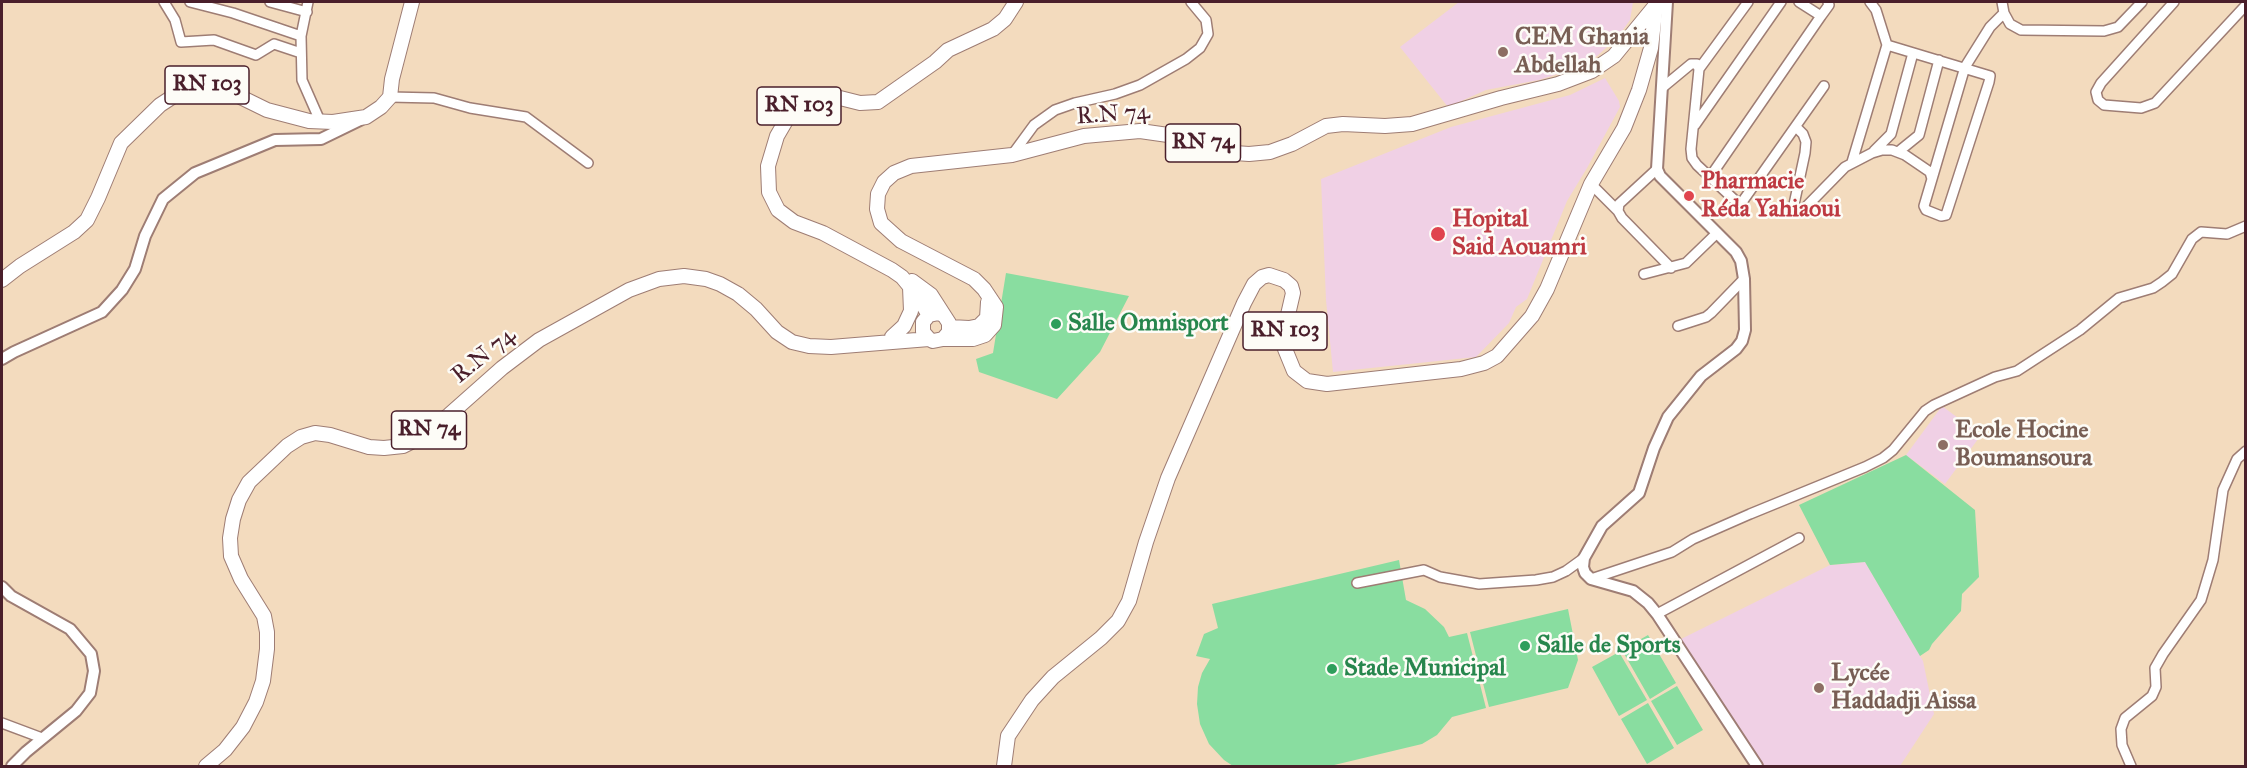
<!DOCTYPE html>
<meta charset="utf-8">
<style>
body{margin:0}
#map{position:relative;width:2247px;height:768px;overflow:hidden;background:#f3dbbe;font-family:"IM FELL Great Primer",serif}
canvas{display:block}
.frame{position:absolute;inset:0;border:3px solid #4a1f2b;pointer-events:none}
</style>
<div id="map">
<canvas width="2247" height="768"></canvas>
<div class="frame"></div>
</div>
<script>
const ctx = document.querySelector('canvas').getContext('2d');
ctx.lineJoin = 'round';
function paint(path, color) { ctx.fillStyle = color; ctx.fill(path, 'evenodd'); }
const toPath = rows => new Path2D(rows.map(r => 'M' + r).join(''));
function stroke(path, color, width, dash) { ctx.strokeStyle = color; ctx.lineWidth = width; ctx.lineCap = dash ? 'butt' : 'round'; ctx.setLineDash(dash || []); ctx.stroke(path); }
function label(font, color, halo, rows, align = 'center') {
  ctx.font = font + ' "IM FELL Great Primer",serif'; ctx.lineWidth = 5; ctx.setLineDash([]); ctx.textBaseline = 'middle'; ctx.strokeStyle = halo; ctx.fillStyle = color; for (const [text, x, y, turn = 0] of rows) {
    ctx.save(); ctx.translate(x, y); ctx.rotate((+turn || 0) * Math.PI / 180); ctx.textAlign = isNaN(turn) ? turn : align; if (halo) ctx.strokeText(text, 0, 0); ctx.fillText(text, 0, 0); ctx.restore();
  }
}
const built = toPath([
 [1459,2,1633,2,1630,20,1617,38,1597,56,1570,70,1539,80,1486,90,1448,107,1400,47],
 [1605,78,1619,101,1620,107,1587,168,1567,201,1527,299,1516,307,1509,323,1476,357,1333,372,1326,300,1321,179,1451,127,1570,95],
 [1942,406,1981,435,1945,484,1906,455],
 [1865,562,1923,661,1934,714,1900,766,1764,766,1679,640,1830,565]
]);
const green = toPath([
 [1006,273,1129,296,1100,352,1057,399,979,372,976,359,993,353],
 [1906,455,1975,510,1979,577,1962,594,1961,611,1932,644,1929,650,1920,656,1865,562,1830,565,1799,505],
 [1399,560,1406,600,1425,609,1444,627,1449,637,1467,633,1486,708,1452,717,1437,735,1422,744,1330,766,1233,766,1224,760,1209,744,1200,724,1197,704,1198,687,1202,673,1210,659,1196,656,1204,634,1218,628,1212,604],
 [1568,609,1578,660,1568,688,1489,707,1470,632],
 [1648,635,1676,683,1650,699,1622,650],
 [1619,652,1647,700,1619,716,1592,667],
 [1677,686,1703,730,1677,745,1651,701],
 [1648,703,1674,748,1647,764,1621,719]
]);
const minor = toPath([
 [164,2,175,20,181,42,214,40,256,55,274,44,301,53],
 [190,2,233,13,301,36],
 [270,2,307,12],
 [308,2,301,36,302,80,320,121],
 [1870,2,1876,10,1887,45],
 [2002,2,2004,13,2010,24,2021,30,2104,31,2118,27,2142,2],
 [2174,2,2101,83,2096,92,2098,100,2104,105,2141,108,2155,103,2246,5],
 [1821,16,1829,5,1828,2],
 [1699,69,1748,2],
 [1662,88,1691,64,1697,64,1699,69,1691,149,1692,158,1697,165,1740,205,1824,86],
 [390,97,434,98,470,108,526,117,588,163],
 [1695,125,1781,2],
 [1796,127,1803,134,1806,142,1805,153,1793,209,1796,213,1802,211,1845,167,1872,153,1882,150,1892,150,1905,155,1930,172,1932,179,1924,206,1926,210,1941,216,1946,215,1989,82,1990,76,1887,45,1852,162],
 [1874,151,1891,134,1913,53],
 [1898,152,1919,135,1939,60],
 [1012,155,1034,125,1055,110,1075,103,1115,94,1140,85,1186,59,1200,48,1208,34,1206,20,1191,2],
 [1657,169,1619,204,1618,211,1622,218,1671,268],
 [1710,177,1821,16,1799,2],
 [1932,179,1965,67,1990,27,2004,13],
 [1591,184,1618,211],
 [1644,274,1686,263,1717,233],
 [1678,326,1706,317,1711,313,1744,279],
 [1591,579,1672,552,1693,539,1750,514,1865,467,1883,458,1893,450,1925,411,1934,405,1995,377,2017,371,2080,330,2119,298,2153,288,2162,282,2172,274,2192,239,2201,232,2227,234,2246,226],
 [1357,583,1424,570,1440,577,1479,584,1536,580,1553,577,1566,571,1584,558],
 [1657,614,1799,538],
 [2,723,42,738],
 [2131,766,2122,745,2121,729,2125,718,2152,696,2156,687,2155,668,2163,654,2201,600,2213,560,2223,490,2237,459,2246,451]
]);
const tertiary = toPath([
 [1667,2,1657,169,1660,176,1736,252,1741,261,1744,279,1745,330,1742,341,1736,349,1701,376,1668,417,1654,448,1639,493,1602,526,1584,558,1583,567,1585,573,1591,579,1633,591,1648,603,1657,614,1757,766],
 [2,359,14,352,102,312,122,290,135,269,145,236,163,199,195,173,275,140,321,139,360,120],
 [2,587,11,596,70,629,91,654,94,671,90,693,76,711,26,752,12,766]
]);
const primary = toPath([
 [2,280,20,266,74,232,87,220,98,198,121,143,160,105,186,88,198,84,220,87,267,110,309,121,333,122,366,117,381,107,390,97,392,79,412,2],
 [912,281,931,295,949,323,949,332,943,339,933,341,929,339,923,332,923,322,929,315,939,313,943,315],
 [929,315,916,294,902,277,892,270,823,233,794,222,778,210,769,192,768,166,777,136,791,112,810,97,832,96,860,103,878,102,935,62,948,50,993,29,1005,19,1016,2],
 [950,327,969,328,979,326,987,318,988,302],
 [892,337,904,326,911,311,910,287],
 [943,339,973,339,985,335,994,325,996,307,984,289,974,279,901,241,881,223,877,209,878,194,884,182,894,173,911,166,1012,155,1084,136,1140,131,1182,137,1235,153,1249,154,1270,152,1292,144,1326,126,1343,124,1385,126,1412,124,1501,98,1558,84,1592,71,1614,56,1655,6],
 [206,766,225,750,243,727,256,702,263,681,267,649,267,632,264,616,241,579,231,556,230,538,233,519,239,500,249,482,287,446,301,437,315,433,330,435,369,447,384,448,403,446,419,438,449,415,502,368,539,340,629,290,659,279,684,276,706,279,720,284,738,294,756,309,777,332,792,342,809,346,831,347,929,339],
 [1004,766,1008,736,1032,700,1053,677,1101,638,1118,621,1129,601,1146,542,1168,478,1244,303,1254,284,1262,277,1269,275,1284,280,1291,286,1293,293,1284,332,1285,349,1294,371,1307,381,1327,384,1461,369,1484,363,1497,356,1532,316,1547,289,1591,184,1624,128,1639,90,1651,48,1656,4]
]);
const markers = [
 [1503,52,6,"#8d6e63"],
 [1689,196,6,"#e0444e"],
 [1438,234,8,"#e0444e"],
 [1056,324,6,"#2e9e5b"],
 [1943,445,6,"#8d6e63"],
 [1525,646,6,"#2e9e5b"],
 [1332,669,6,"#2e9e5b"],
 [1819,688,6,"#8d6e63"]
];
const shields = [
 [207,85,84],
 [799,106,84],
 [1203,143,75],
 [1285,331,84],
 [429,430,75]
];
const shieldNames = [
 ["RN 103",207,85],
 ["RN 103",799,106],
 ["RN 74",1203,143],
 ["RN 103",1285,331],
 ["RN 74",429,430]
];
const educationNames = [
 ["CEM Ghania",1515,38],
 ["Abdellah",1515,66],
 ["Ecole Hocine",1955,431],
 ["Boumansoura",1955,459],
 ["Lycée",1831,674],
 ["Haddadji Aissa",1831,702]
];
const streetNames = [
 ["R.N 74",1113,115,-4],
 ["R.N 74",484,356,-39]
];
const healthNames = [
 ["Pharmacie",1701,182],
 ["Réda Yahiaoui",1701,210],
 ["Hopital",1452,220],
 ["Said Aouamri",1452,248]
];
const leisureNames = [
 ["Salle Omnisport",1068,324],
 ["Salle de Sports",1537,646],
 ["Stade Municipal",1344,669]
];
paint(built, '#f0d0e5');
paint(green, '#89dda0');
stroke(minor, '#9e7d74', 12);
stroke(tertiary, '#9e7d74', 14);
stroke(primary, '#9e7d74', 16);
stroke(minor, '#fff', 9);
stroke(tertiary, '#fff', 10);
stroke(primary, '#fff', 14);
for (const [x, y, r, color] of markers) { const dot = new Path2D(); dot.arc(x, y, r, 0, 2 * Math.PI); ctx.fillStyle = color; ctx.fill(dot); stroke(dot, '#fdfcf7', 2); }
for (const [x, y, w] of shields) { const box = new Path2D(); box.roundRect(x - w / 2, y - 19, w, 38, 4.5); ctx.fillStyle = '#fdfcf7'; ctx.fill(box); stroke(box, '#4a1f2b', 1.5); }
label('bold 22px', '#4a1f2b', null, shieldNames);
label('bold 24px', '#785e54', '#fdfcf7', educationNames, 'left');
label('24px', '#4a1f2b', '#fdfcf7', streetNames);
label('bold 24px', '#be3a42', '#fdfcf7', healthNames, 'left');
label('bold 24px', '#27864d', '#fdfcf7', leisureNames, 'left');
</script>
